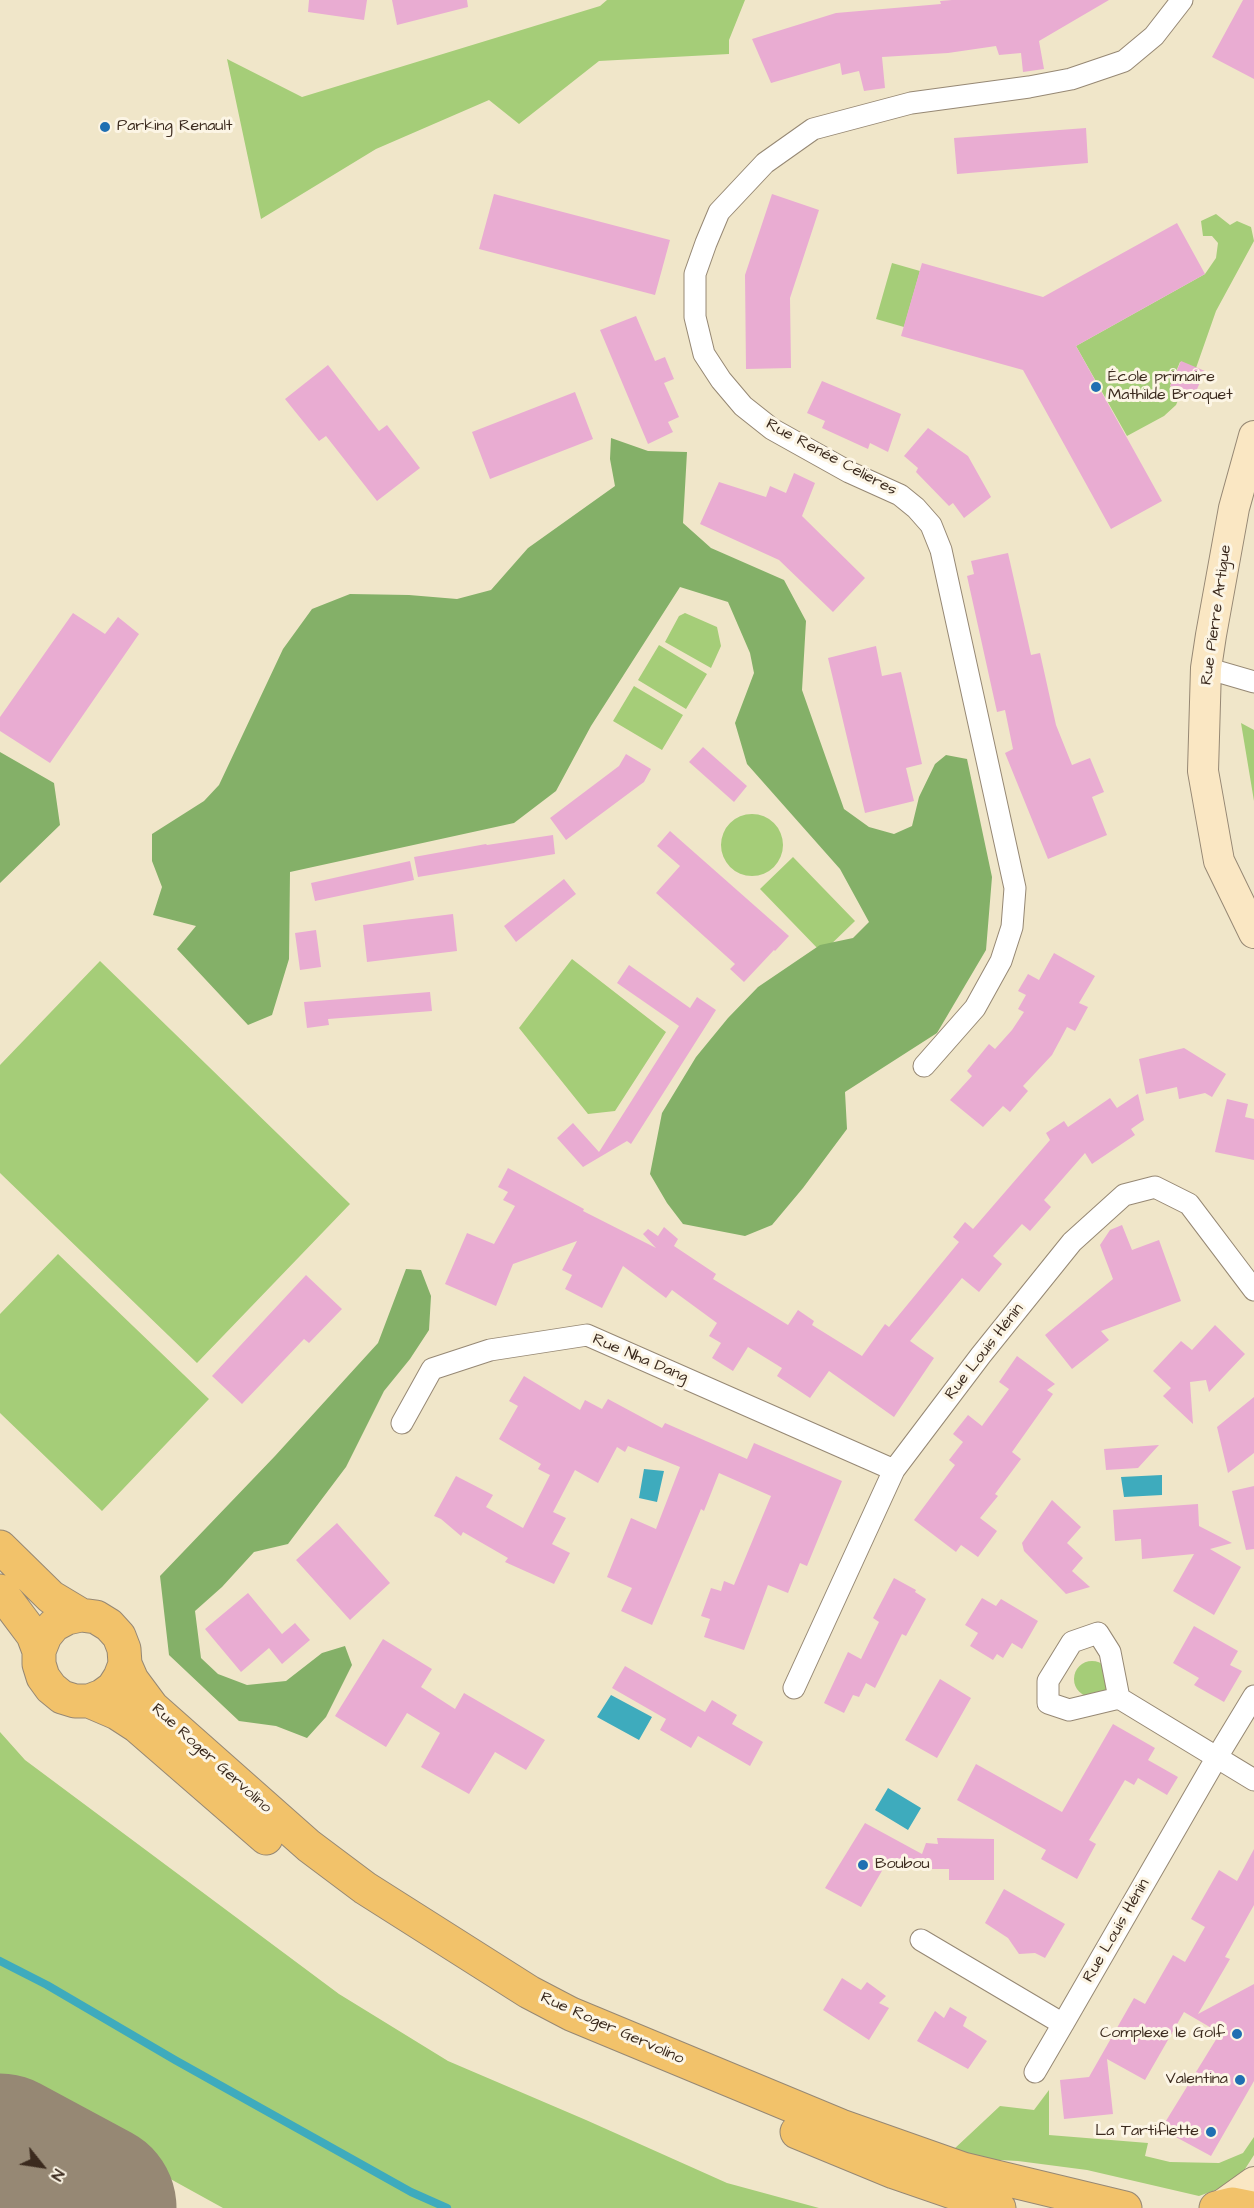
<!DOCTYPE html>
<meta charset="utf-8">
<style>
body{margin:0}
#map{position:relative;width:1254px;height:2208px;overflow:hidden;background:#f0e6c9;font-family:"Architects Daughter",sans-serif}
canvas{display:block}
.north{position:absolute;left:12px;top:2136px;width:60px;height:60px;-webkit-text-stroke:4px #fcf5e5;paint-order:stroke;rotate:120deg;font-size:16px;font-weight:700;line-height:24px;text-align:center;color:#3b2a1e}
.north::after{content:'';display:block;margin:auto;width:21px;height:27px;background:#3b2a1e;clip-path:polygon(50% 0,100% 100%,50% 72%,0 100%)}
</style>
<div id="map">
<canvas width="1254" height="2208"></canvas>
<div class="north">N</div>
</div>
<script>
const ctx = document.querySelector('canvas').getContext('2d');
ctx.lineJoin = 'round';
function paint(path, color) { ctx.fillStyle = color; ctx.fill(path, 'evenodd'); }
const toPath = rows => new Path2D(rows.map(r => 'M' + r).join(''));
function stroke(path, color, width, dash) { ctx.strokeStyle = color; ctx.lineWidth = width; ctx.lineCap = dash ? 'butt' : 'round'; ctx.setLineDash(dash || []); ctx.stroke(path); }
function label(font, color, halo, rows, align = 'center') {
  ctx.font = font + ' "Architects Daughter",sans-serif'; ctx.lineWidth = 6; ctx.setLineDash([]); ctx.textBaseline = 'middle'; ctx.strokeStyle = halo; ctx.fillStyle = color; for (const [text, x, y, turn = 0] of rows) {
    ctx.save(); ctx.translate(x, y); ctx.rotate((+turn || 0) * Math.PI / 180); ctx.textAlign = isNaN(turn) ? turn : align; if (halo) ctx.strokeText(text, 0, 0); ctx.fillText(text, 0, 0); ctx.restore();
  }
}
const green = toPath([
 [607,0,745,0,729,40,729,54,599,61,519,124,489,100,376,149,261,219,227,59,302,97,600,6],
 [1216,214,1230,225,1237,221,1251,227,1254,241,1216,311,1196,368,1180,362,1170,386,1182,391,1176,405,1164,416,1127,436,1076,346,1205,274,1216,258,1218,243,1212,236,1203,236,1201,221],
 [892,263,920,271,904,327,876,319],
 [685,613,717,627,721,646,711,668,665,642,679,616],
 [659,645,707,674,686,709,638,680],
 [634,686,683,715,662,750,613,721],
 [1241,723,1254,730,1254,801],
 '721 845a31 31 0 1 1 62 0a31 31 0 1 1-62 0Z',
 [793,857,855,921,822,953,760,889],
 [572,959,666,1032,615,1111,588,1114,519,1028],
 [100,961,350,1204,197,1363,0,1173,0,1065],
 [58,1254,209,1399,102,1511,0,1413,0,1314],
 '1074 1679a18 18 0 1 1 36 0a18 18 0 1 1-36 0Z',
 [0,1732,25,1760,339,1994,448,2061,586,2120,727,2183,819,2208,223,2208,0,2085],
 [1049,2090,1049,2135,1148,2143,1145,2156,1170,2162,1219,2163,1243,2153,1254,2137,1254,2155,1245,2169,1243,2180,1199,2196,1087,2170,1018,2161,961,2158,953,2150,1000,2106,1034,2110]
]);
const forest = toPath([
 [611,438,648,451,687,452,683,523,711,548,784,580,806,621,802,690,844,809,869,827,894,834,912,826,919,797,935,764,946,755,967,759,992,877,986,950,937,1033,845,1092,847,1129,803,1188,772,1225,745,1236,683,1224,667,1203,650,1174,662,1113,696,1057,728,1018,758,987,820,945,853,938,869,922,840,869,747,764,735,723,754,673,750,653,728,602,680,587,591,726,556,791,514,823,290,872,289,959,272,1015,248,1025,177,949,196,926,153,915,162,887,152,861,152,834,204,801,219,785,283,649,312,609,350,594,409,595,457,599,491,590,528,548,615,486,610,459],
 [0,752,54,783,60,825,0,883],
 [406,1269,421,1270,431,1296,429,1330,410,1359,384,1391,346,1467,288,1544,254,1552,222,1587,195,1611,201,1658,218,1674,247,1685,286,1681,322,1653,345,1646,352,1665,326,1717,307,1738,276,1726,239,1721,169,1655,160,1576,275,1456,378,1343]
]);
const water = toPath([
 [644,1469,664,1471,657,1502,639,1498],
 [1162,1475,1162,1495,1124,1497,1121,1477],
 [611,1695,652,1717,639,1740,597,1717],
 [888,1788,921,1808,908,1830,875,1810]
]);
const stream = toPath([
 [0,1961,47,1985,175,2060,411,2192,447,2208]
]);
const runway = toPath([
 [0,2159,91,2208]
]);
const building = toPath([
 [309,0,367,0,364,20,308,12],
 [392,0,467,0,468,7,397,25],
 [952,0,1109,0,1039,41,1044,69,1023,72,1021,53,999,55,996,46,948,53,882,57,885,88,864,91,859,71,842,75,840,63,771,83,752,39,836,13,941,4,940,1],
 [1243,0,1254,0,1254,79,1212,57],
 [1086,128,1088,163,957,174,954,138],
 [494,194,670,240,655,295,479,249],
 [772,194,819,210,790,298,791,368,746,369,745,275],
 [1177,223,1205,274,1076,346,1162,501,1111,529,1023,370,901,336,922,263,1043,297],
 [636,316,655,361,665,357,674,379,664,383,679,417,668,422,673,432,648,444,600,330],
 [1181,361,1205,371,1194,396,1170,386],
 [328,365,379,431,387,425,420,468,377,501,326,436,319,441,285,399],
 [822,381,901,414,888,452,870,443,868,449,822,428,825,421,807,413],
 [575,392,593,439,490,479,472,432],
 [928,428,968,456,991,497,964,518,953,503,949,506,916,472,918,468,904,456],
 [794,473,815,483,802,516,865,578,833,612,779,560,700,524,719,482,766,497,770,486,786,493],
 [1008,553,1031,655,1040,653,1056,725,1072,765,1090,758,1104,792,1092,797,1107,835,1048,859,1005,753,1013,749,1005,710,997,712,967,576,974,574,971,561],
 [73,613,105,634,118,617,139,634,50,763,0,731,0,717],
 [876,646,882,676,901,672,922,764,906,768,914,801,865,813,828,658],
 [703,747,747,786,734,802,689,762],
 [626,754,651,769,644,782,566,840,550,818,619,766],
 [670,831,789,936,775,951,774,950,744,982,730,969,735,964,656,893,680,866,657,846],
 [553,835,555,854,418,877,414,857,486,844,487,845],
 [410,861,414,880,315,901,311,883],
 [564,879,576,894,516,942,504,926],
 [453,914,457,951,367,962,363,925],
 [316,930,321,967,300,970,295,933],
 [1054,953,1095,976,1079,1003,1088,1007,1075,1031,1067,1027,1052,1055,1023,1086,1028,1091,1010,1112,1003,1106,983,1127,950,1100,972,1076,967,1071,989,1044,995,1049,1012,1030,1024,1012,1018,1009,1026,995,1018,991,1028,974,1039,980],
 [629,965,690,1008,697,997,716,1010,631,1144,627,1141,583,1167,557,1138,573,1123,599,1152,679,1026,617,983],
 [430,992,432,1011,328,1019,329,1025,307,1028,304,1002],
 [1184,1048,1226,1074,1212,1097,1205,1093,1179,1099,1177,1087,1146,1094,1139,1059],
 [1138,1094,1144,1120,1131,1129,1135,1135,1092,1164,1085,1153,1044,1200,1051,1207,1030,1231,1022,1224,993,1256,1002,1264,979,1292,962,1278,910,1341,934,1358,894,1417,829,1371,810,1398,777,1376,782,1368,748,1347,733,1371,712,1358,721,1343,709,1336,717,1323,672,1290,666,1298,623,1266,602,1308,565,1289,572,1275,562,1270,577,1241,513,1264,496,1306,445,1284,467,1233,494,1244,515,1206,503,1200,508,1192,498,1187,508,1168,584,1209,583,1211,656,1248,643,1234,648,1229,658,1236,664,1227,678,1239,674,1246,716,1274,713,1279,788,1325,798,1310,814,1321,812,1325,862,1356,885,1324,889,1327,959,1242,953,1237,965,1222,973,1229,1050,1140,1046,1133,1064,1121,1068,1127,1110,1098,1117,1108],
 [1227,1099,1248,1104,1245,1117,1254,1119,1254,1160,1215,1152],
 [1122,1225,1132,1250,1159,1240,1181,1301,1101,1331,1109,1340,1072,1369,1045,1335,1113,1279,1100,1245,1110,1230],
 [306,1275,342,1309,309,1343,304,1339,242,1404,212,1376],
 [1215,1325,1245,1354,1209,1392,1206,1380,1190,1382,1193,1424,1163,1396,1171,1388,1153,1371,1181,1341,1192,1350],
 [1017,1356,1055,1384,1047,1390,1053,1394,1012,1452,1021,1459,995,1494,998,1496,980,1518,997,1531,978,1557,961,1545,956,1552,914,1520,955,1465,949,1460,963,1442,953,1434,968,1415,982,1426,1009,1389,999,1382],
 [524,1376,580,1410,585,1400,602,1409,608,1399,662,1428,665,1423,747,1459,754,1443,842,1481,807,1566,800,1563,788,1593,768,1585,744,1650,704,1637,710,1619,701,1616,711,1588,721,1591,724,1581,734,1585,771,1496,719,1473,704,1511,701,1509,652,1625,621,1611,632,1588,607,1577,631,1518,656,1529,680,1467,628,1446,625,1452,617,1447,598,1483,575,1470,553,1512,566,1518,552,1544,570,1553,554,1584,505,1562,508,1558,463,1532,461,1536,441,1519,434,1516,456,1476,493,1495,486,1507,523,1528,550,1475,538,1469,541,1464,499,1439,518,1406,509,1401],
 [1254,1397,1254,1453,1228,1473,1217,1427],
 [1159,1445,1138,1468,1106,1470,1104,1449],
 [1254,1486,1254,1549,1246,1550,1232,1491],
 [1052,1500,1081,1527,1067,1543,1083,1558,1072,1571,1090,1587,1066,1594,1024,1551,1022,1543],
 [1198,1504,1199,1526,1232,1543,1210,1549,1241,1567,1214,1615,1173,1591,1194,1554,1142,1559,1141,1539,1115,1541,1113,1510],
 [337,1523,390,1583,350,1620,296,1560],
 [894,1578,916,1590,915,1592,926,1599,906,1636,902,1634,875,1688,866,1683,859,1697,853,1695,844,1713,824,1703,848,1652,861,1659,879,1622,873,1618],
 [248,1593,282,1634,295,1623,310,1640,282,1664,269,1648,241,1672,205,1629],
 [982,1598,996,1606,1001,1599,1038,1621,1022,1649,1012,1643,1003,1658,997,1654,993,1660,970,1646,978,1633,965,1625],
 [1194,1626,1238,1651,1230,1665,1242,1671,1224,1702,1194,1685,1199,1678,1173,1663],
 [383,1639,432,1669,421,1687,455,1709,464,1693,545,1740,526,1770,495,1752,469,1794,421,1767,440,1733,407,1713,386,1747,335,1716],
 [625,1666,705,1712,712,1700,737,1715,732,1724,763,1742,750,1766,698,1736,691,1748,660,1730,666,1719,612,1688],
 [940,1679,971,1698,937,1758,905,1740],
 [1113,1724,1155,1748,1148,1760,1178,1777,1167,1795,1138,1778,1134,1785,1125,1780,1089,1840,1096,1844,1077,1879,1041,1859,1046,1850,957,1800,976,1764,1062,1812],
 [865,1823,922,1854,926,1843,938,1844,937,1838,994,1839,994,1880,949,1880,949,1869,883,1869,861,1907,825,1888],
 [1254,1849,1254,1905,1225,1957,1230,1959,1198,2014,1254,1984,1254,2081,1211,2156,1161,2129,1220,2033,1184,2012,1145,2080,1107,2059,1113,2114,1064,2119,1060,2080,1089,2077,1134,1998,1145,2004,1173,1955,1185,1962,1205,1927,1191,1919,1219,1870,1237,1881],
 [1004,1889,1065,1924,1045,1958,1035,1953,1019,1954,1008,1938,985,1923],
 [842,1978,861,1990,867,1982,886,1996,879,2003,889,2008,869,2040,823,2010],
 [950,2007,967,2017,963,2026,987,2041,968,2069,917,2041,935,2011,944,2018]
]);
const street = toPath([
 [1206,668,1254,682],
 [924,1066,975,1008,1001,961,1012,927,1015,888,941,550,931,525,916,508,900,495,849,472,772,429,743,406,721,380,704,354,695,317,695,274,706,243,719,212,765,163,813,129,911,103,1029,87,1071,79,1124,61,1154,36,1182,0],
 [402,1423,432,1369,490,1350,587,1335,894,1470],
 [794,1688,894,1470,981,1355,1072,1242,1124,1195,1155,1187,1189,1204,1254,1290],
 [1119,1698,1110,1652,1098,1633,1072,1642,1048,1681,1048,1703,1069,1710,1119,1698,1254,1780],
 [921,1940,1063,2024,1217,1757,1254,1696],
 [1035,2072,1063,2024]
]);
const secondary = toPath([
 [1254,436,1234,508,1211,635,1206,668,1203,771,1219,861,1254,933],
 [1219,2207,1254,2182]
]);
const primary = toPath([
 [0,1547,51,1597,81,1615],
 [0,1591,33,1635,39,1651,39,1664,43,1677,51,1688,62,1697,75,1701,89,1701,102,1696,113,1688,120,1677,125,1664,124,1649,119,1636,109,1625,96,1617,81,1615,67,1618,54,1625,45,1636,39,1651],
 [125,1664,132,1680,152,1707,309,1846,365,1888,529,1992,571,2014,841,2126,963,2169,1125,2208],
 [89,1701,117,1713,137,1726,266,1838],
 [797,2132,894,2172,999,2208],
 [1216,2208,1232,2204,1252,2208]
]);
const markers = [
 [105,127,6,"#1f6fb2"],
 [1096,387,6,"#1f6fb2"],
 [863,1865,6,"#1f6fb2"],
 [1237,2034,6,"#1f6fb2"],
 [1240,2080,6,"#1f6fb2"],
 [1211,2132,6,"#1f6fb2"]
];
const poiNames = [
 ["Parking Renault",117,127],
 ["École primaire",1108,378],
 ["Mathilde Broquet",1108,396],
 ["Boubou",875,1865],
 ["Complexe le Golf",1225,2034,"right"],
 ["Valentina",1228,2080,"right"],
 ["La Tartiflette",1199,2132,"right"]
];
const streetNames = [
 ["Rue Renée Celieres",831,458,28],
 ["Rue Pierre Artigue",1217,615,-82],
 ["Rue Louis Hénin",985,1352,-52],
 ["Rue Nha Dang",640,1359,23],
 ["Rue Roger Gervolino",211,1759,42],
 ["Rue Louis Hénin",1117,1931,-60],
 ["Rue Roger Gervolino",612,2029,24]
];
paint(green, '#a5cd78');
paint(forest, '#84b068');
paint(water, '#3eabbd');
stroke(stream, '#3eabbd', 8);
stroke(runway, '#968874', 171);
paint(building, '#e9acd2');
stroke(street, '#968874', 23);
stroke(secondary, '#968874', 32);
stroke(primary, '#968874', 35);
stroke(street, '#fff', 21);
stroke(secondary, '#fae7c3', 30);
stroke(primary, '#f2c26a', 33);
for (const [x, y, r, color] of markers) { const dot = new Path2D(); dot.arc(x, y, r, 0, 2 * Math.PI); ctx.fillStyle = color; ctx.fill(dot); stroke(dot, '#fcf5e5', 2); }
label('16px', '#3b2a1e', '#fcf5e5', poiNames, 'left');
label('16px', '#3b2a1e', '#fcf5e5', streetNames);
</script>
